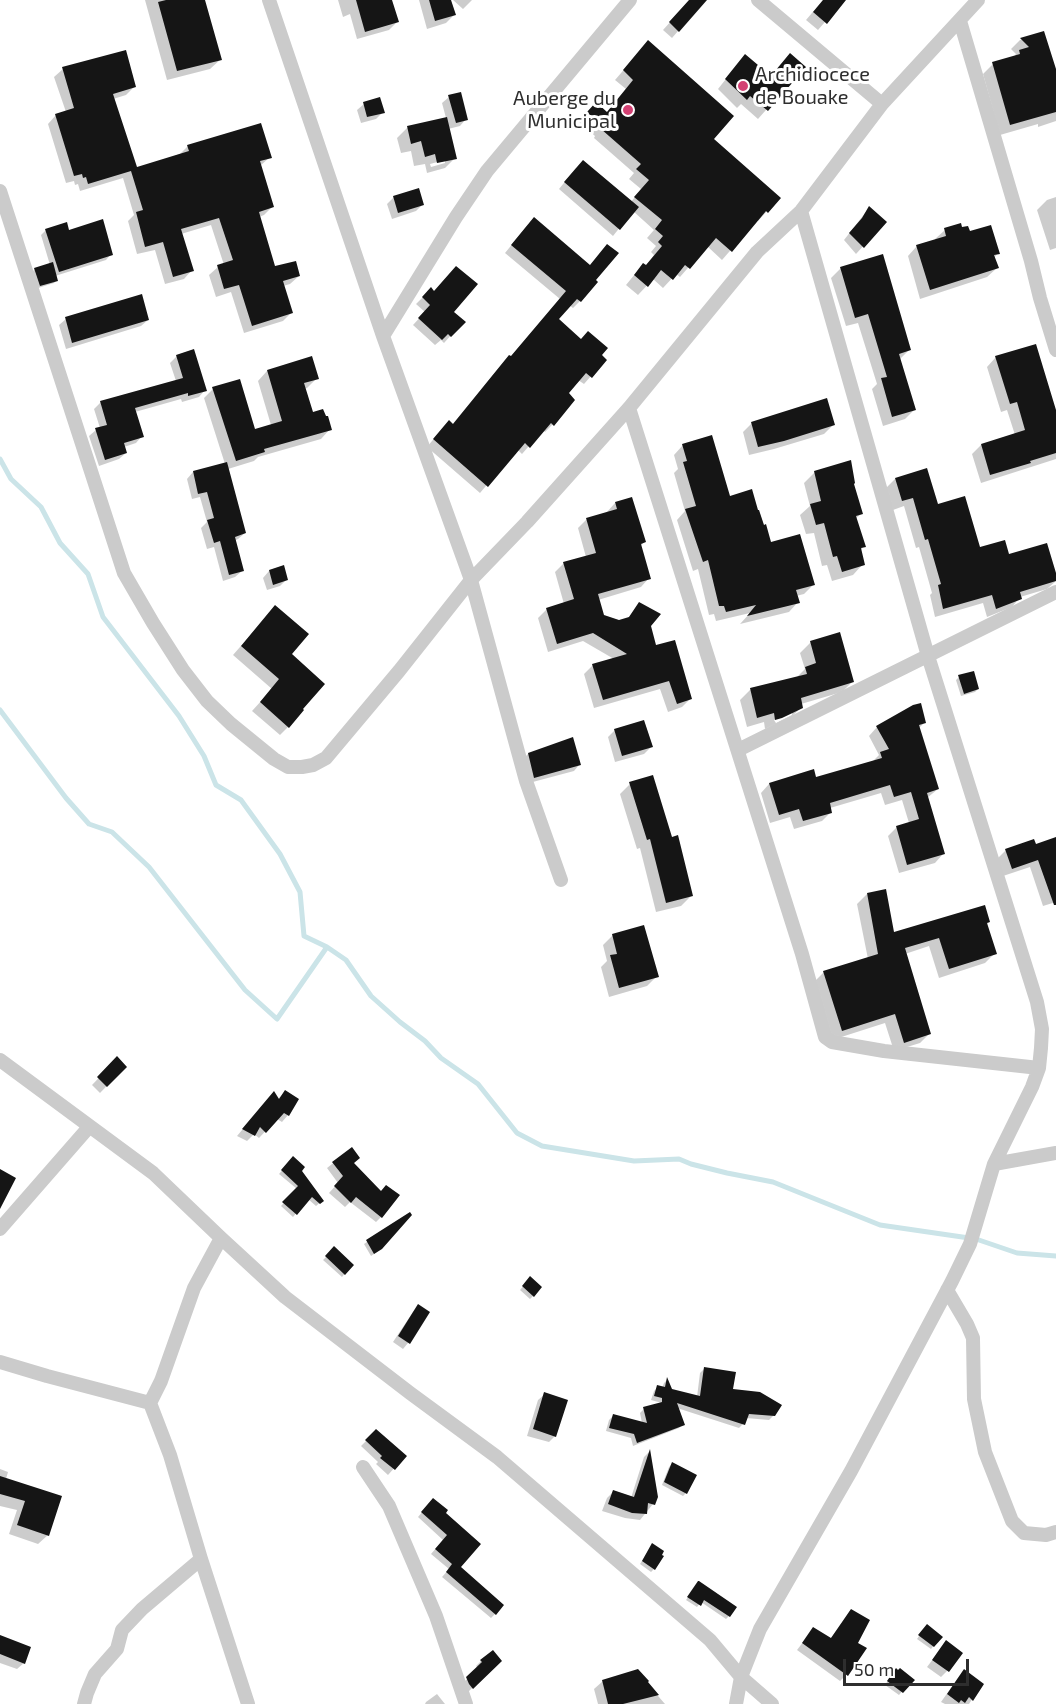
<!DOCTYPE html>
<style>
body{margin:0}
#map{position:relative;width:1056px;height:1704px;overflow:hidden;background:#fff;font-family:"Exo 2",sans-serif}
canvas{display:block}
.scale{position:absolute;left:843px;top:1659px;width:126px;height:27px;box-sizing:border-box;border:3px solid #2e2e2e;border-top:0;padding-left:8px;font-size:18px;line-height:21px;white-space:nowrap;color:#2e2e2e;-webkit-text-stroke:4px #fff;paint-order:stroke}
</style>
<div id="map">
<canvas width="1056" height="1704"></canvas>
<div class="scale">50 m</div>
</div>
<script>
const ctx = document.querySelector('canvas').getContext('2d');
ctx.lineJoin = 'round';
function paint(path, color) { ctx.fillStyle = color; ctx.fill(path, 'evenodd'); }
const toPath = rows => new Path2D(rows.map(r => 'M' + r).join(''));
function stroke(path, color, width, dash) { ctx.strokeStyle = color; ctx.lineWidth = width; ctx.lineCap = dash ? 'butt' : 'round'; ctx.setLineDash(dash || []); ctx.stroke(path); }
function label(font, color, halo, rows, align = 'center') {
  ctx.font = font + ' "Exo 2",sans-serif'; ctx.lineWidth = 6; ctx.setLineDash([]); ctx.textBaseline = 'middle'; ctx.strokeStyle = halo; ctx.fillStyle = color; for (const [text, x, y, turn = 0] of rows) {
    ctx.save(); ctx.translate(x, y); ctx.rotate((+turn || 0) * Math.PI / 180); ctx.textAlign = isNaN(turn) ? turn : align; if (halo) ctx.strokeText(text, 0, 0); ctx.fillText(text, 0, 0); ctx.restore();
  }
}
const shadow = toPath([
 [145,0,203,0,221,59,210,69,167,80],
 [338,0,391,0,397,22,389,30,357,39,350,14,343,17],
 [419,0,450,0,454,15,446,23,427,29],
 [453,0,472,0,463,9],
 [690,0,705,0,672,38,663,30],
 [823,0,844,0,818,30,806,20],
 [1043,33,1056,74,1056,121,1038,127,1038,124,1000,135,983,74,993,64,1013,58,1016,54,1011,49,1020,40],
 [640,51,712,139,779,198,758,221,757,220,722,260,707,246,680,277,676,274,663,288,653,279,638,295,626,285,635,274,643,265,645,267,654,255,651,252,656,246,647,238,654,230,633,211,613,236,559,189,576,168,631,202,641,189,629,179,634,173,594,138,595,136,579,122,596,104,606,113,626,89,615,80],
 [781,64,804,67,758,119,741,104,737,108,718,89,737,65,770,77],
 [63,69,134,87,126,95,113,99,136,169,180,154,188,146,270,157,260,166,272,207,264,215,259,217,274,268,299,276,290,284,283,286,291,313,283,321,244,333,231,292,216,297,209,275,218,267,224,265,211,225,181,234,192,270,184,279,165,284,155,250,137,254,128,221,134,215,123,178,80,191,78,184,75,185,74,181,66,183,48,124,56,115,66,112,54,77],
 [449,97,466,119,460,126,448,129,455,158,445,168,427,173,425,164,414,166,411,151,401,153,397,138,407,128,446,118,442,103],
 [445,160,445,163,431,167,430,164],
 [364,104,383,112,376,119,361,123,357,110],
 [394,197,422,205,416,211,392,219,387,204],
 [1056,197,1056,248,1050,250,1037,210,1047,200],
 [869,208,885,222,856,254,844,240],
 [527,226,580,301,573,308,569,305,557,320,605,360,584,384,578,380,567,394,573,400,552,425,545,432,543,430,522,454,517,449,480,493,427,447,442,429,452,425,502,364,509,357,510,358,560,299,505,253],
 [961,229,998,253,994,258,997,268,987,277,920,299,908,256,917,246,936,241,935,239,945,230],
 [46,230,68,232,111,254,106,260,55,276,57,280,54,283,38,288,32,272,35,269,50,265,41,235],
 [841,268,909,350,900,359,915,409,905,419,883,426,872,389,877,384,858,323,846,326,831,278],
 [431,289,463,322,444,343,441,340,435,345,413,325,425,312,416,304],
 [66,319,148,320,141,326,66,349,59,325],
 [177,356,205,390,199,397,182,402,181,399,135,412,142,436,136,443,124,447,126,453,119,459,99,466,89,436,96,430,100,428,94,409,101,402,176,381,170,363],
 [996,357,1056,416,1056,459,981,483,972,454,981,445,1015,435,1007,410,1001,412,987,367],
 [267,371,317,378,307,388,304,389,312,414,330,429,321,439,258,457,254,461,228,469,245,533,238,539,234,541,242,571,235,577,223,581,214,547,207,549,201,528,207,522,200,497,192,499,187,479,193,472,225,464,204,398,213,389,254,431,271,425,258,381],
 [752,423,833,425,824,434,774,449,749,455,743,432],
 [683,445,770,544,813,585,804,594,796,596,798,602,789,612,740,624,750,613,716,621,714,614,709,615,698,569,693,571,677,520,685,511,674,473,678,469,674,455],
 [815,472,853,484,861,514,855,519,864,546,860,551,863,564,853,575,832,581,827,565,822,566,814,533,806,534,800,515,810,506,804,483],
 [895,479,937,506,979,549,1008,556,1056,578,1056,581,1047,589,1020,597,1012,607,987,617,983,603,935,617,930,595,932,593,919,547,916,548,904,506,893,510,886,488],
 [615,503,644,542,640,547,649,578,641,587,598,600,603,616,619,622,627,619,640,604,650,626,655,647,691,698,682,707,668,712,660,689,594,708,584,674,593,665,614,659,583,641,548,652,538,618,547,609,564,604,555,572,564,563,586,557,578,528,586,520,607,514,607,512],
 [269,571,287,579,280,586,267,590,263,578],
 [267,616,289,654,288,727,280,735,252,711,272,689,233,655],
 [811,642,852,682,842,692,801,704,802,707,791,717,765,729,764,722,747,727,740,700,750,690,796,678,805,669,800,653],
 [792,711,792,715,776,723,774,720],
 [959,677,978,689,975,692,961,696,956,680],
 [925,722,919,728,938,789,927,798,943,854,935,863,899,873,888,836,897,827,909,823,902,800,885,805,881,793,830,808,831,812,822,821,794,829,790,817,770,823,761,793,769,784,813,771,815,779,872,762,879,755,869,736,877,727],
 [615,730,651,747,644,754,615,762,608,737],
 [528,754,579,765,574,771,529,783,522,760],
 [630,784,671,839,691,896,681,906,656,912,640,848,637,849,620,794],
 [1056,838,1056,902,1043,906,1030,867,1003,876,997,859,1006,850,1035,845],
 [867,894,893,934,989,922,986,925,995,953,985,963,939,978,929,946,905,954,929,1034,920,1043,894,1051,885,1023,832,1040,814,982,824,972,868,959,857,904],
 [613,935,657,976,647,986,609,997,601,967,607,961,603,945],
 [117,1059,125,1067,100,1093,92,1085],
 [285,1092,288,1115,282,1122,277,1119,259,1138,254,1134,247,1141,237,1136,268,1099,278,1099],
 [351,1149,353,1163,381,1217,376,1222,350,1202,345,1207,329,1193,338,1183,327,1168],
 [293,1158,322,1201,316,1206,308,1199,293,1217,281,1206,297,1189,279,1174],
 [409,1214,377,1252,371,1256,364,1244],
 [334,1249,352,1265,342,1277,323,1260],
 [530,1278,533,1296,530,1299,520,1290],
 [418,1306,428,1313,408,1343,403,1349,393,1342,413,1312],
 [704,1369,731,1391,774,1415,769,1420,746,1418,743,1424,739,1428,677,1408,683,1424,679,1428,633,1446,631,1438,606,1431,609,1420,613,1416,642,1423,640,1413,644,1409,662,1403,651,1400,654,1391,658,1387,662,1388,664,1383,667,1380,671,1390,697,1397,700,1373],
 [545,1394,555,1436,549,1442,527,1436,538,1400],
 [376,1431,405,1456,388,1475,376,1464,378,1462,361,1446],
 [649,1452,656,1497,653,1504,640,1520,625,1518,602,1511,607,1498,613,1492,631,1498,644,1457],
 [672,1464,686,1493,683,1496,662,1485,669,1467],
 [0,1469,8,1472,6,1479,60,1497,48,1535,38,1544,9,1534,17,1510,0,1506],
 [429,1504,444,1514,459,1567,495,1614,491,1618,442,1577,449,1569,431,1554,443,1540,418,1517],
 [650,1548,654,1569,651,1572,640,1564],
 [697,1585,729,1616,726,1619,701,1602,697,1607,686,1600],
 [852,1611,856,1643,846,1675,840,1681,797,1650,813,1629,830,1639],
 [924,1629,941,1637,931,1649,917,1639],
 [0,1637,24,1663,17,1669,0,1663],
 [946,1642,947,1671,941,1677,927,1667],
 [481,1661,500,1661,467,1693,462,1684,478,1668,476,1666],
 [893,1673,912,1680,899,1695,885,1685],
 [958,1678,982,1684,969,1704,945,1704,941,1702],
 [603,1681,646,1682,665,1704,598,1704,594,1689],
 [437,1694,445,1704,425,1704,426,1702]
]);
const stream = toPath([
 [0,459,11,479,41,507,60,543,88,574,103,617,179,716,204,756,216,785,241,800,280,854,300,892,304,936,327,947,346,960,371,996,400,1022,425,1041,441,1058,478,1084,517,1133,542,1146,634,1161,679,1159,691,1164,727,1173,773,1182,880,1225,976,1239,1017,1253,1056,1256],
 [0,710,66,798,89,824,112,832,149,867,245,990,277,1019,327,947]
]);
const building = toPath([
 [166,0,205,0,222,60,177,71,158,2],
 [356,0,392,0,399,22,365,32],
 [429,0,451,0,456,15,435,21],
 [689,0,707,0,679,32,669,22],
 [823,0,846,0,827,24,813,12],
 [1044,31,1056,69,1056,112,1010,125,992,62,1020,54,1019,50,1029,47,1020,38],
 [648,40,734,116,714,139,781,198,768,213,766,211,732,252,716,238,690,269,685,265,673,280,661,270,648,287,634,275,643,263,646,265,662,246,658,242,663,236,655,229,662,220,634,197,649,180,636,169,641,164,601,129,603,127,587,112,596,102,607,112,633,80,623,70],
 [126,50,136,87,113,94,137,167,189,151,187,145,261,123,272,158,260,161,274,207,259,212,275,266,296,261,300,276,283,281,293,313,252,326,239,285,224,289,217,265,233,260,219,218,181,229,194,271,173,277,163,242,145,247,136,212,143,210,131,171,88,184,86,177,83,178,82,174,74,176,55,114,74,108,62,67],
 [790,53,806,67,768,111,750,96,747,100,725,79,745,54,771,76],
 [461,92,468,120,456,123,448,95],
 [380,97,385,113,367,117,363,102],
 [447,117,457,159,437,163,435,154,425,157,421,141,411,144,407,126],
 [583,160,639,207,620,230,564,182],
 [419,188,424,205,398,213,393,196],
 [869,206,887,222,864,248,849,233,862,218],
 [534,217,590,265,607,244,619,253,596,280,598,282,581,302,577,299,559,319,581,339,588,331,608,348,602,355,607,360,592,378,586,373,569,393,575,400,554,426,551,423,530,448,525,443,488,487,433,439,449,420,453,424,509,355,511,356,566,291,511,245],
 [103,219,113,255,59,272,45,229,67,222,69,230],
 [961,223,962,227,968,226,970,231,991,225,1000,254,994,255,999,268,930,290,916,245,946,236,944,228],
 [883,254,911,350,899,354,916,410,892,417,881,378,887,377,868,314,855,318,840,267],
 [53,262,58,281,40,286,34,268],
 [456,266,478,284,454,312,466,322,451,337,448,334,442,340,418,318,430,305,422,297,431,287,434,291],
 [142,294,149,320,72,343,65,317],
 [1036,344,1056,410,1056,453,1030,461,1031,463,990,475,981,444,1025,430,1017,402,1010,404,995,356],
 [194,349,207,391,188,396,188,393,135,408,144,437,124,443,127,453,105,460,95,428,107,425,100,401,183,378,176,355],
 [312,356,319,379,304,383,313,412,323,409,326,416,328,416,332,430,264,449,265,452,236,461,212,387,240,379,255,429,282,421,267,370],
 [827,398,835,425,784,441,758,447,751,422],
 [712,435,730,496,752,489,758,510,759,510,764,525,766,524,771,542,800,534,815,585,796,590,800,603,747,616,756,605,726,612,724,606,719,606,708,560,703,562,685,509,696,506,683,462,687,461,682,444],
 [851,460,855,483,854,484,863,514,856,516,866,547,861,548,865,565,842,572,837,556,833,557,824,523,816,525,810,504,821,501,814,471],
 [227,462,246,533,235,537,244,571,229,575,220,541,214,543,207,520,214,518,207,492,198,494,193,471],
 [927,468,938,504,965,496,980,547,1005,540,1009,554,1047,543,1056,573,1056,581,1020,592,1022,599,996,609,992,595,943,609,938,585,941,584,928,539,925,540,913,498,902,501,895,478],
 [632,497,646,542,641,544,651,579,598,594,604,615,619,620,629,617,639,602,661,614,651,626,656,645,675,640,692,699,677,704,669,681,603,700,592,664,627,654,593,633,557,644,546,608,574,599,563,562,596,553,586,518,617,509,615,502],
 [284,565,288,580,273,585,269,570],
 [275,605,309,634,292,654,325,684,303,709,304,710,289,728,260,702,279,679,241,646],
 [840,632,854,682,801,698,803,708,782,718,775,720,774,713,757,718,750,688,807,674,805,667,816,663,810,641],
 [974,671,979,689,964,694,958,675],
 [921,703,926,723,919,725,939,789,927,793,945,854,907,865,896,826,919,819,911,792,894,797,890,785,830,803,832,813,803,821,799,809,779,815,769,783,814,769,816,777,882,758,880,752,889,749,876,726,913,705],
 [644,720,653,747,622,756,614,729],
 [573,737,581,765,534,778,528,753],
 [653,775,672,837,678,835,693,896,666,903,650,839,647,840,629,782],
 [1056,837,1056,905,1054,905,1038,860,1012,869,1005,849,1034,839,1036,844],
 [886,889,894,932,985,905,990,922,987,923,997,954,949,969,939,938,905,948,931,1034,904,1043,895,1014,842,1031,823,971,878,954,867,893],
 [644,925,659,977,619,988,610,955,617,954,612,934],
 [117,1056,127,1067,107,1087,97,1077],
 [285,1090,299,1099,289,1116,284,1113,266,1133,260,1127,255,1136,242,1129,274,1091,279,1099],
 [352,1147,360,1158,354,1163,381,1191,386,1185,400,1195,382,1218,356,1197,351,1203,334,1186,343,1176,332,1162],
 [293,1156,305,1167,302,1171,324,1201,320,1204,312,1197,297,1215,282,1202,298,1186,281,1170],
 [0,1169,16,1178,0,1209],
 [410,1212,412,1215,382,1249,374,1254,366,1240],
 [334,1246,354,1265,345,1275,325,1256],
 [530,1276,542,1287,534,1297,522,1286],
 [418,1304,430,1312,410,1344,398,1336],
 [704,1367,736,1372,733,1389,760,1392,782,1405,775,1416,749,1414,745,1425,677,1403,685,1425,637,1443,634,1434,609,1428,613,1414,647,1423,643,1407,662,1402,662,1398,654,1396,657,1385,665,1387,667,1377,672,1389,700,1396],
 [544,1392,568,1400,556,1437,533,1429],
 [376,1429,407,1456,395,1470,380,1458,382,1456,365,1440],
 [650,1449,658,1497,655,1505,648,1503,647,1514,632,1513,608,1504,613,1490,634,1497],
 [672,1462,697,1475,687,1494,664,1482],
 [0,1476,62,1496,49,1536,17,1525,25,1501,0,1494],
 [433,1498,448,1510,446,1513,481,1544,461,1567,504,1605,496,1615,446,1572,452,1564,435,1549,447,1535,421,1512],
 [652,1543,664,1551,662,1555,664,1556,655,1570,642,1561],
 [698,1581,699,1581,737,1607,730,1617,704,1600,701,1606,687,1597],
 [851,1609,870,1620,858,1643,867,1648,848,1676,802,1643,813,1627,831,1638],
 [927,1624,943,1637,934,1647,918,1635],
 [0,1635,31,1647,25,1664,0,1654],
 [946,1640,963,1653,949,1672,932,1660],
 [493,1650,502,1661,473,1689,469,1684,466,1677,482,1662,480,1660],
 [896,1668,898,1670,900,1668,915,1680,903,1693,887,1681],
 [638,1669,649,1681,648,1682,659,1695,623,1704,608,1704,602,1680],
 [964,1669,984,1684,973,1701,969,1697,965,1703,961,1700,959,1703,947,1694]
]);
const minor = toPath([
 [269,0,383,336,471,580,526,781,561,880],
 [758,0,882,104],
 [960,21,1031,261,1040,298,1056,350],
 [0,191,124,573,153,623,183,670,207,701,231,724,274,759,288,767,302,767,313,765,326,758,399,671,471,580,527,522,629,408,757,252,801,211,882,104,978,0],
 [383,336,456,217,487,171,630,0],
 [629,408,802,954,825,1037,832,1042,884,1051,1039,1068],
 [738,750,1056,592],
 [0,1060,153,1173,221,1238,285,1297,410,1393,497,1457,710,1640,741,1677,772,1704],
 [994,1164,1056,1153],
 [0,1229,89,1127],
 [221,1238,194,1288,161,1381,150,1403,170,1455,201,1559,248,1704],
 [947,1290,967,1324,973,1338,974,1399,985,1452,1012,1521,1024,1533,1046,1535,1056,1532],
 [0,1362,47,1376,150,1403],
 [363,1467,389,1506,436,1616,466,1704],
 [84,1704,87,1693,95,1674,117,1649,122,1630,142,1609,201,1559],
 [736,1704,741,1677,760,1629,851,1471,952,1281,970,1244,994,1164,1032,1087,1039,1068,1041,1048,1042,1029,1037,1002,928,656,801,211]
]);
const markers = [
 [743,86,6,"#d34173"],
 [628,110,6,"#d34173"]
];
const poiNames = [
 ["Archidiocece",755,74],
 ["de Bouake",755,97],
 ["Auberge du",616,98,"right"],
 ["Municipal",616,121,"right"]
];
paint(shadow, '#0003');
stroke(stream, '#cbe4e8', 5);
paint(building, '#151515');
stroke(minor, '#cbcbcb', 14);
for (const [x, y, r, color] of markers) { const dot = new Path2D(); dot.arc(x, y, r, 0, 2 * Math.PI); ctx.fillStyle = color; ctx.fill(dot); stroke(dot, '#fff', 2); }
label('20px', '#2e2e2e', '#fff', poiNames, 'left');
</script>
